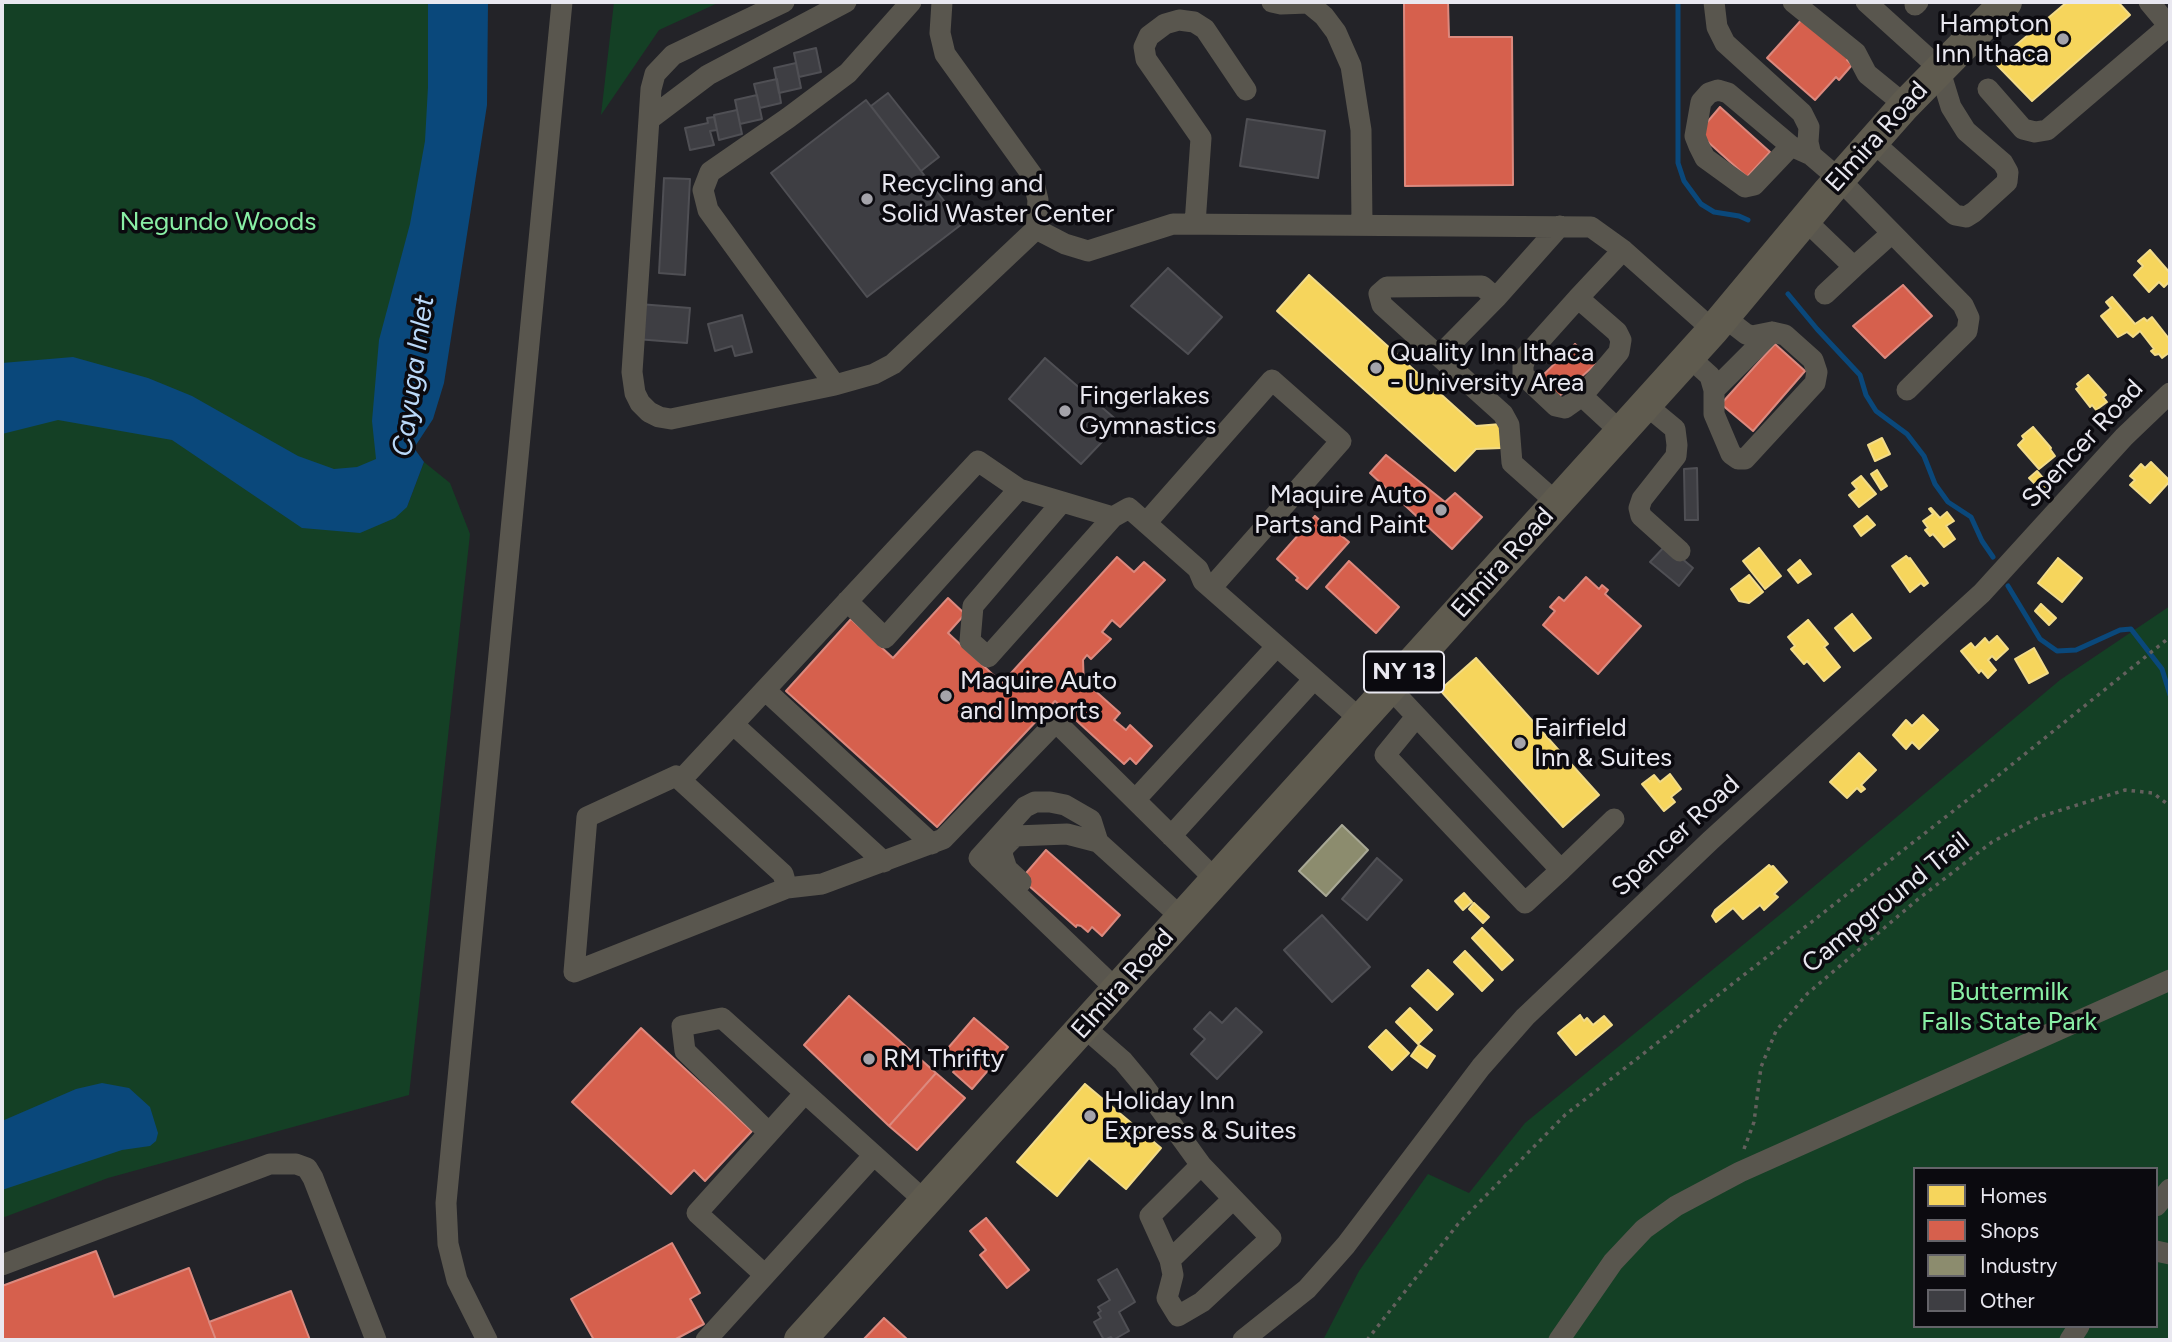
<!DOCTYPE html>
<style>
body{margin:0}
#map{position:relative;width:2172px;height:1342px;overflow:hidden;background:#232328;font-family:Figtree,sans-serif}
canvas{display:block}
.frame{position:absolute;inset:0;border:4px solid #e9e8f0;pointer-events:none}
.legend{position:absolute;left:1913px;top:1167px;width:245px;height:161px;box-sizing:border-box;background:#0b0a0f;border:2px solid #646369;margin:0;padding:9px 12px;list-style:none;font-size:21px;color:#e9e8f0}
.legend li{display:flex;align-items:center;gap:14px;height:35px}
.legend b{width:35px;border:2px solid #646369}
</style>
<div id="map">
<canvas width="2172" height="1342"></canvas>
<div class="frame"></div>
<ul class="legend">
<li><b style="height:19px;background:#f6d55c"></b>Homes</li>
<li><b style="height:19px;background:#d6604d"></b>Shops</li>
<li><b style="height:19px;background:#8c8c6e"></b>Industry</li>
<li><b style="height:19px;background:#3e3e43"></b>Other</li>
</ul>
</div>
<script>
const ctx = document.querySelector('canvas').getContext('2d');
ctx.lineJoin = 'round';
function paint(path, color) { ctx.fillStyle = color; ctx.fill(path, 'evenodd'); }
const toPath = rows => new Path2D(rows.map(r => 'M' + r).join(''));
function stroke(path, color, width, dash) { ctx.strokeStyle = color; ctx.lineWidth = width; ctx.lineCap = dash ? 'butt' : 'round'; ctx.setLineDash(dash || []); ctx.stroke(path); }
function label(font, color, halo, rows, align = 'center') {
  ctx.font = font + ' Figtree,sans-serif'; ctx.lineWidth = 7; ctx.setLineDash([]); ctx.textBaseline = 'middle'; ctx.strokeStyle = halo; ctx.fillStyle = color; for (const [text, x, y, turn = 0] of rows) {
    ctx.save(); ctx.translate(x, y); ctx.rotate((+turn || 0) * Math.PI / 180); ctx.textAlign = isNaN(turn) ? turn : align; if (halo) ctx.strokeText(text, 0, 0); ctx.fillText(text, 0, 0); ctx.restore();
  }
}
const green = toPath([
 [2,2,460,2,407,507,424,462,450,483,470,534,409,1095,108,1178,2,1218],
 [614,2,720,2,659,30,601,115],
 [2170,606,2170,1340,1323,1340,1359,1271,1428,1174,1469,1193,1525,1123,1793,904,2060,680],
 [1915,1169,2156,1169,2156,1326,1915,1326]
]);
const water = toPath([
 [428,2,488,2,487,105,444,383,433,419,414,448,424,462,407,507,395,518,360,533,302,528,172,440,58,420,2,434,2,363,73,357,148,378,192,396,298,456,334,469,357,467,376,459,372,421,379,340,410,224,425,141,428,87],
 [102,1083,129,1088,150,1107,158,1133,156,1141,150,1146,122,1150,2,1190,2,1121,76,1089]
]);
const homes = toPath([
 [2067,2,2118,2,2130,15,2032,101,1995,63,2067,2],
 [2150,250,2170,273,2170,281,2164,287,2159,282,2149,292,2134,275,2143,266,2138,261,2150,250],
 [1309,275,1476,426,1501,424,1502,448,1476,449,1455,471,1277,311,1309,275],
 [2112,297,2135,324,2144,318,2147,321,2152,317,2170,340,2170,352,2162,358,2159,354,2155,355,2151,351,2154,349,2140,331,2133,337,2127,332,2118,337,2101,316,2111,308,2106,302,2112,297],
 [2088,375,2106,395,2103,397,2107,402,2096,410,2092,405,2090,407,2076,389,2079,387,2077,384,2088,375],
 [2033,427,2051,448,2050,449,2055,456,2039,469,2018,445,2024,439,2022,436,2033,427],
 [1882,438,1890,454,1875,461,1868,445,1882,438],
 [2151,462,2170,481,2150,503,2130,485,2135,480,2130,476,2141,464,2145,468,2151,462],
 [1877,470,1887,486,1881,490,1871,474,1877,470],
 [2037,471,2049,485,2042,491,2029,478,2037,471],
 [1861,476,1876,494,1859,507,1849,495,1857,489,1852,483,1861,476],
 [1931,508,1940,518,1947,512,1954,521,1946,526,1955,539,1944,547,1933,534,1930,536,1925,530,1928,528,1923,521,1933,514,1929,509,1931,508],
 [1867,516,1875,525,1861,536,1854,526,1867,516],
 [1759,548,1781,576,1765,589,1743,561,1759,548],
 [1906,556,1909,559,1910,558,1928,583,1924,586,1921,583,1910,592,1892,566,1906,556],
 [2058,558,2082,578,2062,602,2038,583,2058,558],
 [1800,560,1811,574,1798,583,1788,570,1800,560],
 [1749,575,1763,592,1749,603,1739,601,1731,589,1749,575],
 [2041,604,2056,618,2049,625,2035,611,2041,604],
 [1852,614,1871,638,1854,651,1835,628,1852,614],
 [1808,620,1828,644,1824,647,1840,667,1824,681,1807,661,1804,664,1791,649,1795,646,1788,637,1808,620],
 [1997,636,2008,649,1996,660,1992,656,1988,660,1996,670,1988,678,1981,670,1979,673,1961,651,1971,643,1975,648,1985,638,1989,643,1997,636],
 [2034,648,2048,673,2029,683,2015,659,2034,648],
 [1476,658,1599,795,1563,827,1440,690,1476,658],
 [1923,715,1938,730,1919,749,1912,742,1906,749,1893,735,1906,720,1912,726,1923,715],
 [1859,753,1876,770,1861,785,1865,789,1861,792,1857,788,1847,798,1830,782,1859,753],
 [1670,774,1681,789,1671,797,1675,802,1664,811,1642,784,1654,775,1660,782,1670,774],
 [1769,865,1771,867,1773,866,1787,882,1774,894,1778,897,1764,910,1760,905,1743,919,1733,908,1716,922,1712,916,1715,910,1769,865],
 [1464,893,1472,902,1463,910,1455,901,1464,893],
 [1474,903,1489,917,1483,923,1469,909,1474,903],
 [1482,928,1513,960,1502,970,1472,938,1482,928],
 [1465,951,1493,980,1482,991,1454,962,1465,951],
 [1428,970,1453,994,1437,1010,1412,986,1428,970],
 [1410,1008,1432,1030,1418,1044,1396,1022,1410,1008],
 [1580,1015,1584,1021,1587,1018,1593,1025,1604,1016,1612,1025,1576,1055,1558,1033,1580,1015],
 [1386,1030,1409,1053,1392,1070,1369,1047,1386,1030],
 [1419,1045,1435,1056,1427,1068,1411,1056,1419,1045],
 [1085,1084,1161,1148,1126,1189,1089,1158,1057,1196,1017,1162,1085,1084]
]);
const shops = toPath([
 [1404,2,1448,2,1449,37,1512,37,1513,185,1405,186,1404,2],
 [1804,17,1850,57,1847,60,1852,65,1839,80,1836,77,1815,100,1767,58,1804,17],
 [1720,107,1770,152,1747,177,1698,133,1720,107],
 [1903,285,1932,316,1885,358,1853,326,1903,285],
 [1575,344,1596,364,1556,399,1537,381,1575,344],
 [1775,344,1805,371,1753,431,1721,404,1775,344],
 [1386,455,1445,502,1455,493,1482,517,1452,549,1370,473,1386,455],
 [1315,516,1336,535,1338,533,1349,542,1307,589,1296,580,1298,578,1277,559,1315,516],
 [1117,557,1134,572,1144,562,1165,580,1120,627,1112,620,1102,632,1111,639,1091,659,1087,655,1083,660,1084,688,1089,691,1092,688,1120,713,1114,720,1126,730,1130,725,1152,746,1136,764,1130,758,1124,764,1055,701,937,827,786,691,851,619,893,658,948,598,965,614,948,633,1002,683,1117,557],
 [1349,561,1399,607,1376,633,1326,587,1349,561],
 [1586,577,1599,589,1602,585,1608,590,1605,594,1641,626,1598,674,1543,625,1555,611,1550,607,1559,597,1564,601,1586,577],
 [1046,850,1120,915,1102,936,1092,927,1088,932,1081,926,1077,925,1076,927,1021,879,1046,850],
 [849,996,936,1073,889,1126,804,1045,849,996],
 [974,1018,1008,1047,972,1089,953,1072,957,1067,942,1055,974,1018],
 [641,1028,752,1131,705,1181,694,1170,671,1194,572,1102,641,1028],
 [936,1073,965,1098,917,1150,889,1126,936,1073],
 [986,1218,1029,1270,1007,1288,980,1255,986,1250,970,1231,986,1218],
 [672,1243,700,1293,690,1299,704,1324,674,1340,594,1340,571,1299,672,1243],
 [96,1251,114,1297,189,1268,216,1340,2,1340,2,1286,96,1251],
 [291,1291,310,1340,216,1340,209,1322,291,1291],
 [884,1318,908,1340,863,1340,884,1318]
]);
const industry = toPath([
 [1342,825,1368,850,1326,896,1299,871,1342,825]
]);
const stream = toPath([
 [1678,2,1678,163,1684,181,1701,204,1714,212,1739,216,1748,220],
 [1788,294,1817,329,1860,375,1866,395,1876,411,1907,434,1924,456,1935,484,1948,502,1971,517,1982,541,1993,557],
 [2008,586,2040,639,2057,651,2076,650,2120,630,2131,629,2162,669,2170,695]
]);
const building = toPath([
 [816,48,821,72,799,77,794,53,816,48],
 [796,63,801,88,779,93,774,68,796,63],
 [777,79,781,103,760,108,754,84,777,79],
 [888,93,939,157,921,171,871,106,888,93],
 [757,95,762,119,740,124,735,100,757,95],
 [866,100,962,224,867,297,771,173,866,100],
 [737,110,742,134,719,140,714,115,737,110],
 [714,117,717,130,710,131,714,145,690,150,685,128,708,123,707,118,714,117],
 [1247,119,1325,131,1318,178,1240,166,1247,119],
 [664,178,690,179,685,275,659,273,664,178],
 [1168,268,1222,317,1188,354,1131,306,1168,268],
 [639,304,690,308,687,343,636,339,639,304],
 [742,315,752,352,735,356,732,346,715,351,708,324,742,315],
 [1045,358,1120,423,1081,464,1009,399,1045,358],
 [1697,468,1698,520,1685,520,1684,469,1697,468],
 [1666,545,1693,568,1679,586,1650,562,1666,545],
 [1377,858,1402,880,1367,920,1342,899,1377,858],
 [1322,915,1370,967,1332,1002,1284,950,1322,915],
 [1236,1008,1262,1032,1217,1079,1191,1054,1205,1039,1194,1029,1210,1012,1222,1023,1236,1008],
 [1117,1269,1135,1302,1119,1312,1129,1331,1113,1340,1111,1337,1104,1340,1094,1322,1101,1318,1098,1313,1101,1311,1098,1307,1110,1300,1098,1280,1117,1269]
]);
const path = toPath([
 [1744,1149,1754,1122,1761,1067,1776,1031,1807,994,1917,900,1992,842,2039,817,2125,790,2153,793,2170,806],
 [1367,1340,1458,1224,1565,1115,1989,783,2170,637]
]);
const minor = toPath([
 [784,2,673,55,655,74,651,89,632,372,635,393,640,403,649,412,659,417,671,419,835,385],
 [911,2,848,73,788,118,710,172,703,190,708,210,835,385,874,374,893,364,1036,229],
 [942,2,940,33,945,54,1032,175,1038,200,1036,229],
 [1272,2,1281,4,1308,3],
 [1307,2,1324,16,1336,32,1351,66,1361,130,1362,224],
 [1714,2,1717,27,1725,43,1802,113,1809,127,1808,142,1811,155],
 [1793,2,1856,53,1867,74,1905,105],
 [1866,2,1939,68,1951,107,1966,131,2003,163,2008,172,2007,182,1974,212,1966,217,1955,215,1873,142],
 [2149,2,2169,26],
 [1915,5,1918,2],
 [1988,89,2023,129,2035,132,2047,130,2170,25],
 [651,118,708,75,846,2],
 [1791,146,1754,185,1745,187,1705,158,1699,146,1695,136,1701,102,1709,93,1718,90,1728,93,1791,146,1811,155,1839,179,1963,305,1969,318,1967,331,1907,390],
 [1805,220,1854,267,1825,294],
 [1195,224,1201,138,1146,59,1144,47,1149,36,1165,24,1179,20,1194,22,1205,29,1246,90],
 [1036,229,1065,244,1088,251,1173,224,1591,227,1623,250,1713,330],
 [1854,267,1892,233],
 [1578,298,1526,356,1523,366,1523,375,1556,406,1565,408,1582,396],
 [1439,356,1496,298],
 [1689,357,1710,376,1714,390,1714,414,1731,454,1738,459,1745,459,1815,383,1817,372,1813,360,1785,335,1772,332,1752,336,1746,334,1724,317],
 [1714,390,1772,332],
 [1646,405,1675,429,1677,445,1676,456,1642,499,1639,508,1641,516,1680,551],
 [1621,432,1582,396,1619,352,1621,340,1617,332,1578,298,1623,250],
 [1062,502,973,606,970,641,988,657,1113,517],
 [1557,503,1512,463,1509,425,1503,414,1382,305,1379,294,1387,287,1482,286,1496,298,1560,226],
 [1146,523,1272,380,1341,441,1211,588],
 [847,601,885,638,1019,489],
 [1390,688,1561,870,1525,903,1385,755,1416,717],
 [765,690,932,844],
 [733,724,884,862],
 [681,780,978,461,1019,489,1113,517,1129,508,1198,569,1203,581,1361,720],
 [1135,800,1277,646],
 [1171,836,1314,679],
 [1561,870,1614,819],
 [1021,882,1007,869,1002,854,1004,847,1015,836,1067,834,1098,842],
 [787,888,783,874,676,776,587,817,574,972,787,888,822,884,943,839,1056,722,1217,881],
 [1117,990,979,858,1025,807,1035,802,1050,802,1065,805,1091,820,1098,842,1182,918],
 [1084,1027,1123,1061,1143,1085,1201,1165,1271,1238,1202,1302,1178,1316,1167,1298,1173,1275,1170,1260,1150,1216,1201,1165],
 [769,1133,685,1051,682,1026,722,1018,926,1202],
 [2156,1206,2170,1189],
 [2156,1251,2170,1254],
 [1170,1260,1233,1199],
 [2,1265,270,1164,296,1164,307,1168,313,1178,376,1340],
 [765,1275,697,1213,805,1093],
 [487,1340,457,1280,448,1244,446,1203,562,2],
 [706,1340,874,1155],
 [1243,1340,1307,1289,1346,1245,1481,1067,1525,1017,1711,840,1982,593,2124,437,2170,393],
 [1559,1340,1613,1262,1644,1229,1676,1206,1740,1172,2170,980],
 [2070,1340,2079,1326]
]);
const highway = toPath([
 [800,1340,1713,330,1829,191,1905,105,2006,2]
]);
const markers = [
 [2063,39,7,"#a4a3aa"],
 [867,199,7,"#a4a3aa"],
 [1376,368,7,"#a4a3aa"],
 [1065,411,7,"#a4a3aa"],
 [1441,510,7,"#a4a3aa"],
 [946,696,7,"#a4a3aa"],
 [1520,743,7,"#a4a3aa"],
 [869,1059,7,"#a4a3aa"],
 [1090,1116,7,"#a4a3aa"]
];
const shields = [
 [1404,672,80]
];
const shieldNames = [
 ["NY 13",1404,672]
];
const poiNames = [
 ["Hampton",2049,24,"right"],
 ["Inn Ithaca",2049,54,"right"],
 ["Recycling and",881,184],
 ["Solid Waster Center",881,214],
 ["Quality Inn Ithaca",1390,353],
 ["- University Area",1390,383],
 ["Fingerlakes",1079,396],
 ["Gymnastics",1079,426],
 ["Maquire Auto",1427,495,"right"],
 ["Parts and Paint",1427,525,"right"],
 ["Maquire Auto",960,681],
 ["and Imports",960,711],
 ["Fairfield",1534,728],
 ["Inn & Suites",1534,758],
 ["RM Thrifty",883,1059],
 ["Holiday Inn",1104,1101],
 ["Express & Suites",1104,1131]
];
const streetNames = [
 ["Elmira Road",1877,137,-48],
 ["Spencer Road",2083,444,-47],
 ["Elmira Road",1503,563,-48],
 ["Spencer Road",1676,836,-43],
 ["Campground Trail",1886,903,-39],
 ["Elmira Road",1123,984,-48]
];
const parkNames = [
 ["Negundo Woods",218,222],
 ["Buttermilk",2009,992],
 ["Falls State Park",2009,1022]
];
const waterNames = [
 ["Cayuga Inlet",414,376,-82]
];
paint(green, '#144025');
paint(water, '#0a487b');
paint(homes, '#f6d55c');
stroke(homes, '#f2db88', 2);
paint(shops, '#d6604d');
stroke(shops, '#dc897e', 2);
paint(industry, '#8c8c6e');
stroke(industry, '#a8a895', 2);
stroke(stream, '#0a487b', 5);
paint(building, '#3e3e43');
stroke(building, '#4f4f54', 2);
stroke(path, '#63605d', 3.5, [3.5, 5]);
stroke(minor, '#59564e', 21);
stroke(highway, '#5f5b4f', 32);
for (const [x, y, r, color] of markers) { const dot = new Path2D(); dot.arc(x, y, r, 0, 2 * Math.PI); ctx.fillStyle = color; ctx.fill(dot); stroke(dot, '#0b0a0f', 2.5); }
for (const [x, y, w] of shields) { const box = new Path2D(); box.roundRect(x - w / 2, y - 20.5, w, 41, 5); ctx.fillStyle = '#0b0a0f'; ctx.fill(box); stroke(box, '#e9e8f0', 2); }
label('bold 24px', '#e9e8f0', null, shieldNames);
label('26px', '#e9e8f0', '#0b0a0f', poiNames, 'left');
label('26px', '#e9e8f0', '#0b0a0f', streetNames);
label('26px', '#89efa5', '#0b0a0f', parkNames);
label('italic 28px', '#bad9f9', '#0b0a0f', waterNames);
</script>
